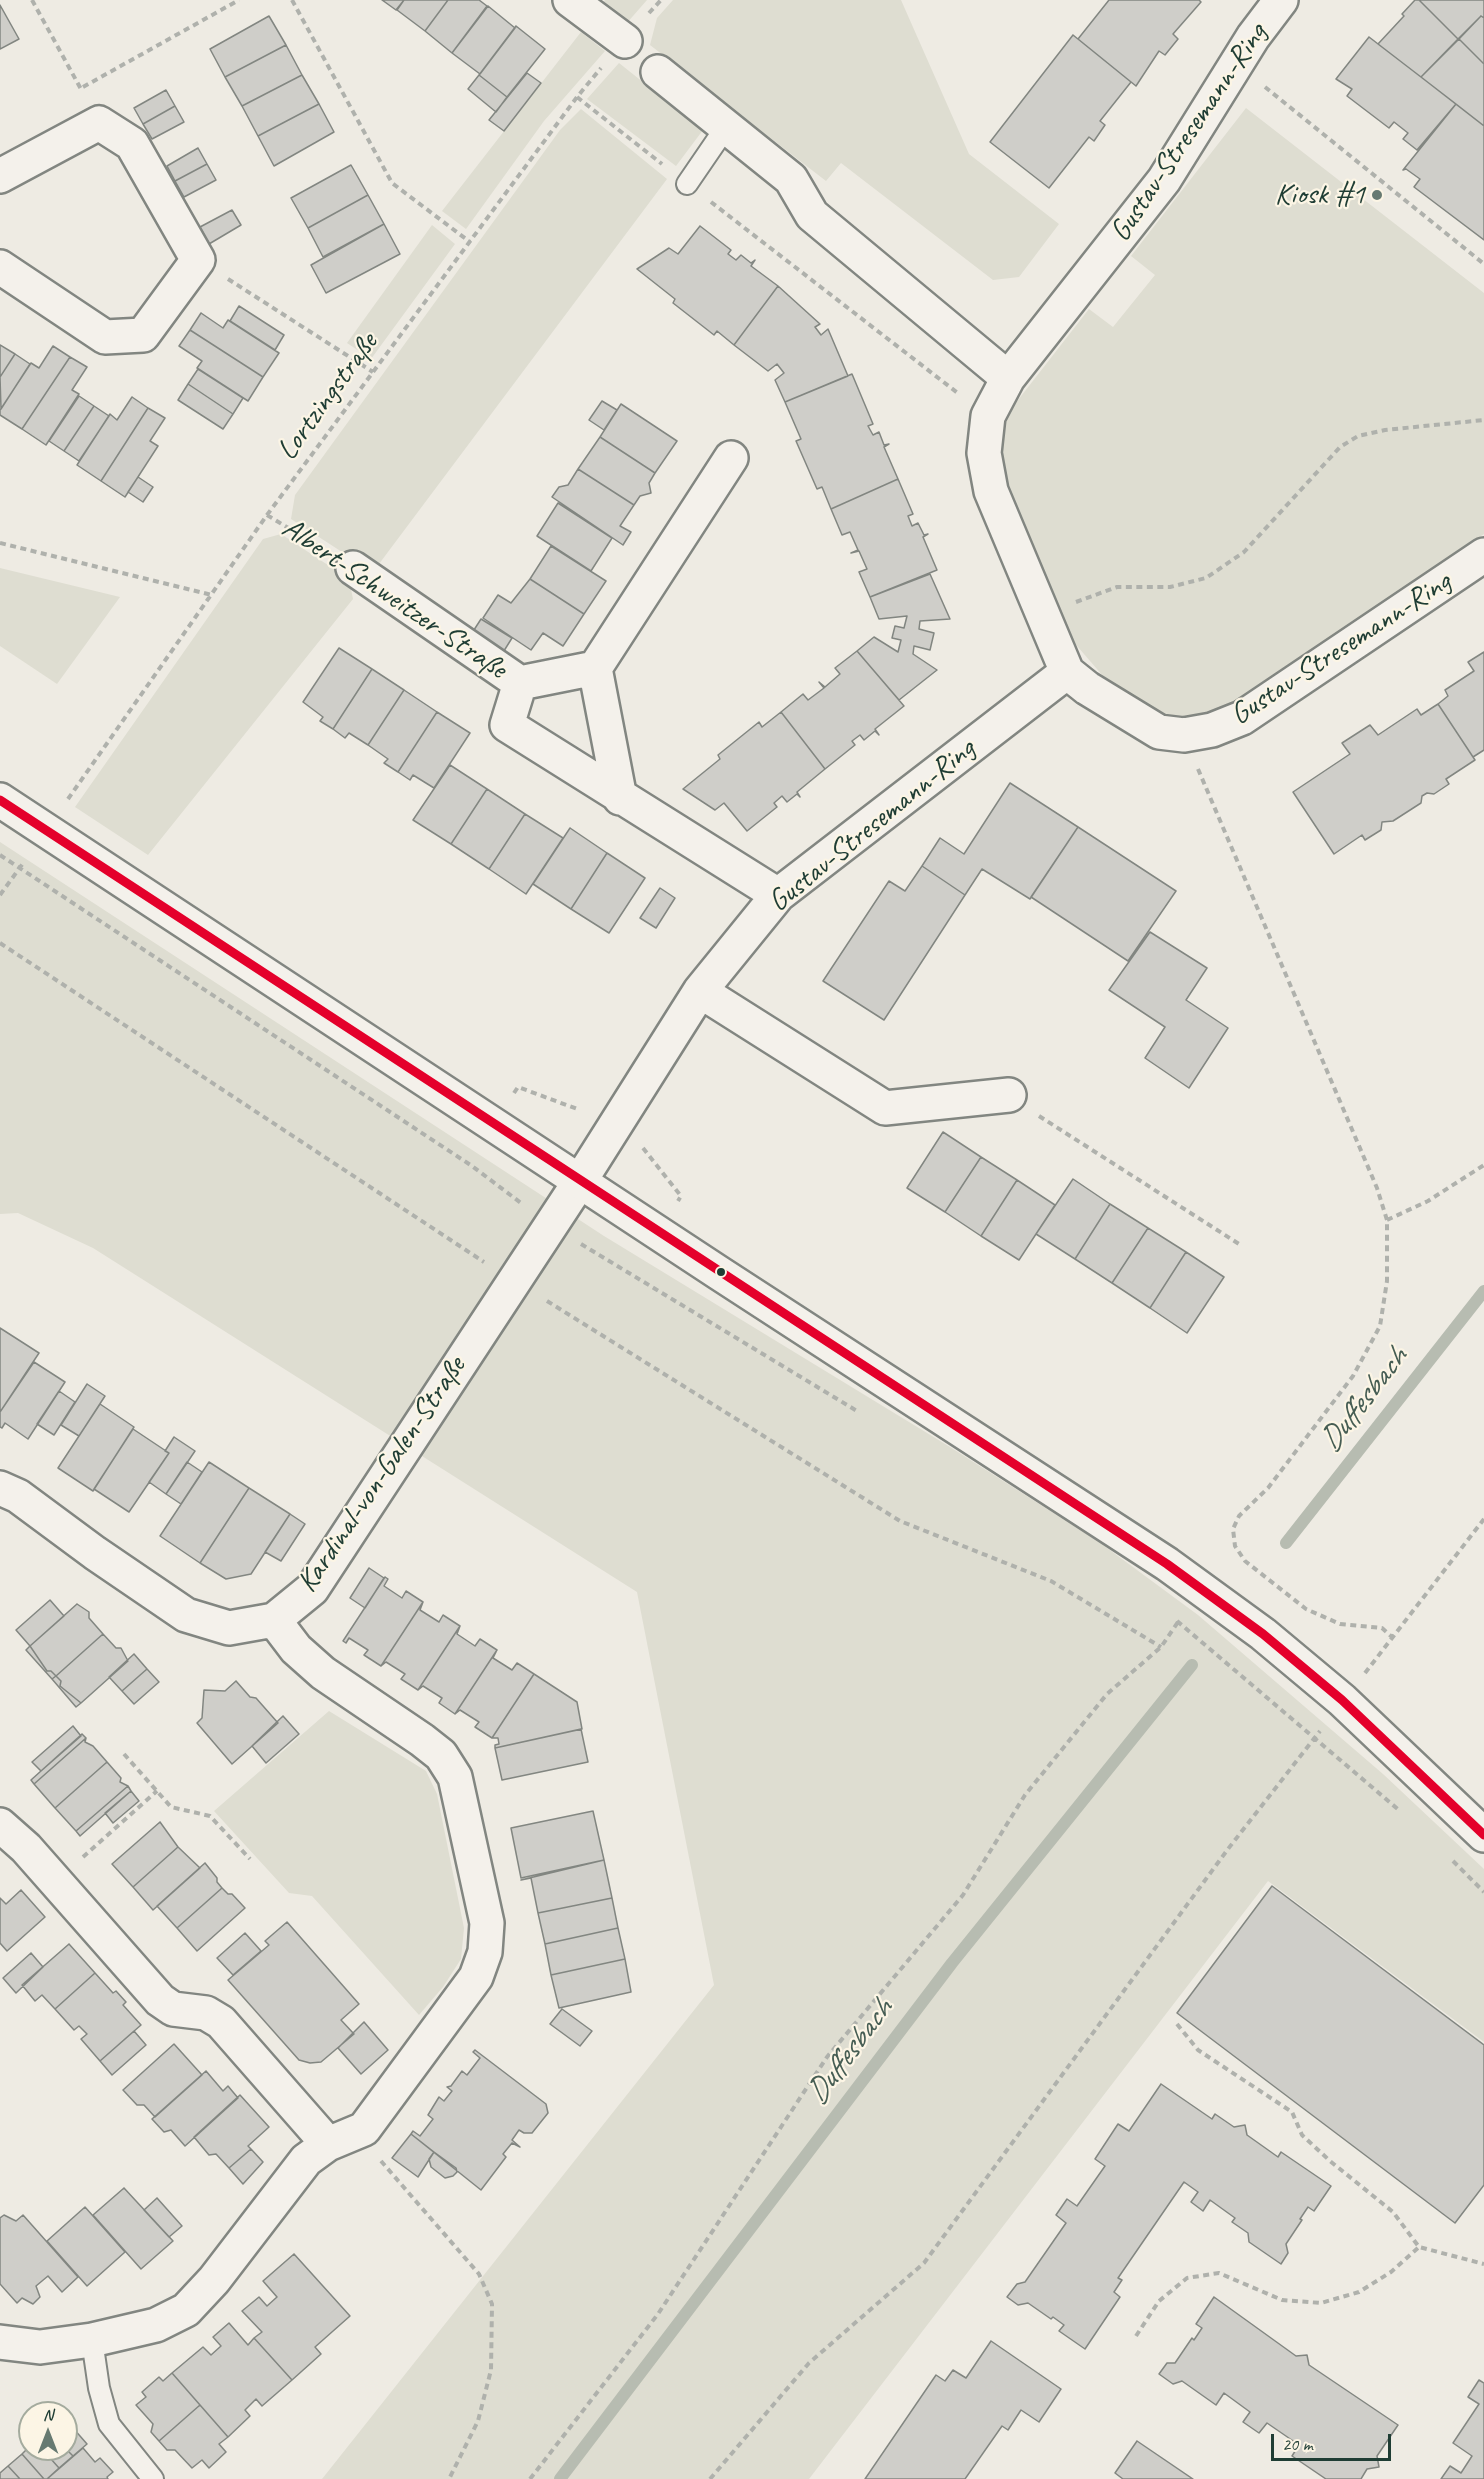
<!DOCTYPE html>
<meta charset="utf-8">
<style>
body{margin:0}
#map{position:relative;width:1484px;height:2479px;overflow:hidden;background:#eeebe3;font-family:Caveat,sans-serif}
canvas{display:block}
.north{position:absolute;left:18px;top:2401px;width:60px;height:60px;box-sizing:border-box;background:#fcf5e5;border:2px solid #a4ab9e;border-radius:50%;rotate:0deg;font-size:16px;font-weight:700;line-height:24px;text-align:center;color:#1f3d34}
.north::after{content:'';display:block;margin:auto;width:21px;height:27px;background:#677a71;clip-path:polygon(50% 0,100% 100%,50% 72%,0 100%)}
.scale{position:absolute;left:1271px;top:2434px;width:120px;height:27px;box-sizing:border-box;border:3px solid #1f3d34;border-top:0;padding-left:8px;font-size:18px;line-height:21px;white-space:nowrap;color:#1f3d34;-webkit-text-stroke:4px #fcf5e5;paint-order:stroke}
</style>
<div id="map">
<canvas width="1484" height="2479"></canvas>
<div class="north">N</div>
<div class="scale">20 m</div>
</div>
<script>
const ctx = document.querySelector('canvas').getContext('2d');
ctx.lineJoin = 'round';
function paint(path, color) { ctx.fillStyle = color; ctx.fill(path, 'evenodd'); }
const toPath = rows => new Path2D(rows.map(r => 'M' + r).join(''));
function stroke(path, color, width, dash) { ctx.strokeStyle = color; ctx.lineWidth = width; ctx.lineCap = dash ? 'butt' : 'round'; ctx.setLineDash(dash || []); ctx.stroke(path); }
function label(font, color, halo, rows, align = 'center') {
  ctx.font = font + ' Caveat,sans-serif'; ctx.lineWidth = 4.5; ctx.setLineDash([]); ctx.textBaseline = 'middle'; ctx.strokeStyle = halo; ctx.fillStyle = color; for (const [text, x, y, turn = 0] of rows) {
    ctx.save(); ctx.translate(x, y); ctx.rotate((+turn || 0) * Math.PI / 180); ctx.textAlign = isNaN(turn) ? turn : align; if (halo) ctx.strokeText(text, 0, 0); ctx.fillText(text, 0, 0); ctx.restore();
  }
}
const green = toPath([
 [605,0,647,0,626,24,600,6],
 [673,0,901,0,969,154,1059,224,1019,277,993,280,841,163,826,181,650,45,657,18],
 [581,32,605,51,544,121,466,229,442,211],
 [619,63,703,130,676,166,587,99],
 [1246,108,1484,293,1484,534,1230,704,1212,714,1192,719,1167,715,1150,708,1103,676,1071,639,1005,489,997,451,1001,428,1011,409,1089,309,1113,327,1155,275,1131,256],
 [581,109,667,179,373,572,291,519,295,495,560,130],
 [432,225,455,244,371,359,347,343],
 [281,534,349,579,353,599,148,855,75,807,263,539],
 [0,568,120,597,57,684,0,646],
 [0,842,604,1236,950,1447,1099,1542,1198,1615,1383,1774,1484,1869,1484,2042,1268,1881,809,2479,322,2479,714,1985,637,1592,93,1248,18,1213,0,1214],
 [329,1711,426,1771,437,1794,464,1928,461,1959,443,1987,419,2015,312,1896,289,1893,214,1811]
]);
const stream = toPath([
 [1286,1543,1484,1291],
 [560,2479,952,1963,1192,1665]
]);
const building = toPath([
 [382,0,404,0,396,10,382,0],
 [404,0,448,0,425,31,397,10,404,0],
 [448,0,479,0,487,6,452,53,425,31,448,0],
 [1109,0,1199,0,1201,2,1173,34,1178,39,1165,55,1159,51,1136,86,1078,39,1109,0],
 [1415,0,1419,0,1458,39,1421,77,1378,44,1404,16,1402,14,1415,0],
 [1419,0,1484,0,1484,18,1481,16,1458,39,1419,0],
 [0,5,19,39,0,49,0,5],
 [488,6,515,28,480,74,452,53,488,6],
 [269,16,286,45,225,77,210,49,269,16],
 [1481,16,1484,18,1484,64,1459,39,1481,16],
 [516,26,545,49,507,97,479,75,516,26],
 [1073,35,1131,82,1100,121,1105,125,1094,141,1089,137,1049,188,990,142,1073,35],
 [1369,37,1456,104,1417,150,1403,139,1408,133,1394,122,1389,128,1347,96,1352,89,1336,79,1369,37],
 [1459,39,1484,64,1484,126,1421,77,1459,39],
 [286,45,302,75,242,106,225,77,286,45],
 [527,73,541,83,504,131,489,120,527,73],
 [302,75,319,104,258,136,242,106,302,75],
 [479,75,507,97,496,112,468,89,479,75],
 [166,90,175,106,143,124,134,108,166,90],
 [319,104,334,132,274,166,258,136,319,104],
 [1456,104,1484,126,1484,240,1414,187,1420,179,1406,169,1403,170,1456,104],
 [175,106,184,122,152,139,143,124,175,106],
 [198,148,207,164,175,181,167,166,198,148],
 [207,164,216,180,184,197,175,181,207,164],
 [351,165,368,195,308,228,291,198,351,165],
 [368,195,384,224,323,257,308,228,368,195],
 [232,210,241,225,209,244,200,227,232,210],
 [384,224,400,254,326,293,311,265,384,224],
 [700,226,731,250,728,254,736,260,741,255,751,263,755,260,751,266,778,286,734,345,717,331,714,335,673,303,675,299,637,269,669,248,678,254,700,226],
 [778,286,820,324,815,327,821,335,828,329,848,376,785,402,775,380,784,373,777,364,768,371,734,345,778,286],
 [239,306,284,335,275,350,230,321,239,306],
 [201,313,223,328,228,320,279,353,263,377,190,330,201,313],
 [190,330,263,377,248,401,197,368,202,361,179,346,190,330],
 [0,345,15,354,0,377,0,345],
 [53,346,70,357,22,429,0,415,0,410,31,363,39,368,53,346],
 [15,354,30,364,1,409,0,377,15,354],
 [70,357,87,367,72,390,79,394,46,445,22,429,70,357],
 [198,369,243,398,233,414,188,384,198,369],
 [852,374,873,424,868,426,873,435,879,432,884,445,889,444,884,447,898,479,831,509,822,487,817,489,796,441,801,439,785,402,852,374],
 [188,384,233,414,223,429,178,400,188,384],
 [79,396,94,406,64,451,49,441,79,396],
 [132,397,148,408,101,481,77,465,110,414,117,420,132,397],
 [602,401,617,410,604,430,589,420,602,401],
 [621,404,677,441,655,473,600,437,621,404],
 [94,406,109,416,79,461,64,451,94,406],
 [148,408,165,418,150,441,158,446,125,497,101,481,148,408],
 [600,437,655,473,649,483,651,493,640,496,634,505,578,469,600,437],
 [578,469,634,505,620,526,631,532,623,545,552,497,559,487,568,485,578,469],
 [138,477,153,487,143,502,128,492,138,477],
 [898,479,913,514,908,516,912,526,918,523,924,535,928,534,923,537,937,570,870,597,859,572,867,569,859,551,851,553,858,550,850,532,842,535,831,509,898,479],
 [558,503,612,538,591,571,537,536,558,503],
 [551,546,606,581,584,614,530,579,551,546],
 [930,574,950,619,920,621,919,629,934,633,930,650,914,646,913,654,937,670,899,700,857,651,874,637,898,652,901,640,892,638,895,626,904,628,907,616,879,619,870,597,930,574],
 [530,579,584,614,563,646,543,633,531,650,483,618,498,595,511,603,530,579],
 [481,619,512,638,502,654,472,633,481,619],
 [339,648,372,669,333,729,320,721,323,717,303,702,339,648],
 [857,651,904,706,875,729,879,735,875,731,864,740,860,735,852,741,855,745,825,769,781,712,803,694,808,700,824,688,819,682,825,687,840,674,835,668,857,651],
 [1484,652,1484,750,1473,757,1438,704,1448,696,1445,690,1474,671,1468,662,1484,652],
 [372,669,404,690,368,745,349,733,345,738,333,729,372,669],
 [404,690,437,712,398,772,384,763,388,759,368,745,404,690],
 [1438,704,1475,760,1446,779,1449,784,1434,794,1427,793,1422,796,1421,803,1393,821,1382,822,1381,830,1365,840,1362,835,1334,854,1293,792,1350,754,1342,743,1370,725,1378,735,1417,709,1421,715,1438,704],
 [437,712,470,733,434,788,413,775,410,780,398,772,437,712],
 [781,712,825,769,797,792,800,797,797,794,787,802,782,796,774,803,777,807,747,831,724,803,715,810,683,789,720,759,718,755,759,722,762,727,781,712],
 [450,765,487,789,451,844,413,820,450,765],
 [1010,783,1078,827,1030,899,982,869,965,895,922,866,940,838,964,854,1010,783],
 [487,789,525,814,489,869,451,844,487,789],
 [525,814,563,838,526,894,489,869,525,814],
 [1078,827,1176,891,1128,961,1031,897,1078,827],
 [570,828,607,853,571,909,533,884,570,828],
 [607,853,645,878,609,933,571,909,607,853],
 [922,866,965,895,884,1020,823,981,889,881,905,891,922,866],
 [660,888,675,898,656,928,640,918,660,888],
 [1150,932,1207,968,1186,1000,1228,1028,1189,1088,1145,1058,1165,1027,1109,990,1150,932],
 [943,1132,981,1157,945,1212,907,1188,943,1132],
 [981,1157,1017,1180,981,1236,945,1212,981,1157],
 [1073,1179,1110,1204,1075,1259,1036,1234,1073,1179],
 [1017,1180,1055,1205,1019,1260,981,1236,1017,1180],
 [1110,1204,1148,1228,1112,1283,1075,1259,1110,1204],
 [1148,1228,1186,1252,1150,1308,1112,1283,1148,1228],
 [1186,1252,1224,1277,1187,1333,1150,1308,1186,1252],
 [0,1328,39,1353,0,1412,0,1328],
 [34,1362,65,1382,28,1439,5,1423,2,1428,0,1427,0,1412,34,1362],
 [87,1384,105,1396,79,1436,61,1425,87,1384],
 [59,1391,75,1402,54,1435,37,1424,59,1391],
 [100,1404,134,1427,93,1491,58,1468,100,1404],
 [133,1429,169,1453,129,1512,94,1489,133,1429],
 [174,1437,195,1451,166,1494,149,1482,169,1453,165,1451,174,1437],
 [187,1462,202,1472,181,1504,166,1494,187,1462],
 [209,1462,249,1488,200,1563,160,1536,209,1462],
 [249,1488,290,1514,251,1574,226,1579,200,1563,249,1488],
 [290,1514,305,1524,281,1561,265,1552,290,1514],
 [369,1568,384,1578,365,1608,350,1598,369,1568],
 [385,1577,388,1579,384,1586,402,1598,406,1591,423,1602,381,1666,364,1655,368,1650,349,1638,346,1643,343,1641,385,1577],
 [50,1600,64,1616,30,1646,16,1630,50,1600],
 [423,1602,420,1610,439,1622,443,1615,460,1626,418,1690,401,1679,405,1674,386,1662,381,1666,423,1602],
 [77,1604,89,1612,89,1618,103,1634,56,1676,51,1671,47,1671,30,1646,77,1604],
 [460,1626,457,1634,475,1646,480,1639,497,1650,455,1714,439,1703,442,1698,423,1686,418,1690,460,1626],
 [103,1634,116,1648,121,1648,128,1661,81,1703,60,1686,61,1681,56,1676,103,1634],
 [30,1646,47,1671,51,1671,56,1676,52,1679,26,1650,30,1646],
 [497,1650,493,1658,512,1670,517,1663,534,1674,492,1738,475,1727,479,1722,460,1710,455,1714,497,1650],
 [134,1654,147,1669,122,1691,109,1677,134,1654],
 [147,1669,159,1682,134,1704,122,1691,147,1669],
 [534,1674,577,1702,582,1729,495,1748,495,1745,499,1744,498,1738,492,1738,534,1674],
 [56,1676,61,1681,60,1686,81,1703,76,1707,52,1679,56,1676],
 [236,1681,250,1697,256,1698,278,1723,232,1764,197,1723,202,1718,204,1690,225,1691,236,1681],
 [283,1716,299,1734,266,1763,252,1746,283,1716],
 [73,1726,81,1736,41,1771,32,1762,73,1726],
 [581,1729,588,1762,502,1780,495,1748,581,1729],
 [82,1734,86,1738,34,1784,31,1780,82,1734],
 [86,1738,85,1742,93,1746,107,1762,55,1808,34,1784,86,1738],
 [107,1762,121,1778,120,1782,128,1786,76,1831,55,1808,107,1762],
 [128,1786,131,1791,80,1836,76,1831,128,1786],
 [131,1791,139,1801,113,1823,105,1813,131,1791],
 [593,1811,604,1860,521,1878,511,1828,593,1811],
 [160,1822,178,1847,133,1887,112,1864,160,1822],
 [178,1847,200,1868,153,1910,133,1887,178,1847],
 [604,1860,612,1898,538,1913,531,1878,521,1880,604,1860],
 [205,1863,217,1878,217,1882,222,1888,177,1928,157,1906,205,1863],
 [1272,1886,1484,2045,1484,2185,1455,2223,1177,2013,1272,1886],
 [222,1888,228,1894,232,1894,245,1908,197,1951,177,1928,222,1888],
 [21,1890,45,1917,7,1951,0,1943,0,1898,6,1904,21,1890],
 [612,1898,618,1928,545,1944,538,1913,612,1898],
 [287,1922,359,2004,341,2020,354,2034,321,2062,310,2063,299,2060,228,1980,269,1945,265,1941,287,1922],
 [618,1928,625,1959,551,1975,545,1944,618,1928],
 [245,1933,261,1951,233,1975,217,1958,245,1933],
 [69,1944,95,1973,55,2009,42,1995,35,2001,22,1985,69,1944],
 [31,1953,43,1967,16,1993,3,1978,31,1953],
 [625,1959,631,1992,559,2008,551,1975,625,1959],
 [95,1973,113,1993,116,1991,126,2002,123,2005,141,2025,100,2061,81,2039,87,2034,79,2026,74,2030,55,2009,95,1973],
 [562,2009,592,2031,580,2046,550,2024,562,2009],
 [364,2022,388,2050,361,2074,338,2048,364,2022],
 [134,2031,146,2045,112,2075,100,2061,134,2031],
 [174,2044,202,2075,155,2117,144,2105,137,2105,123,2090,174,2044],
 [475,2050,546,2104,548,2113,532,2133,524,2133,519,2130,512,2140,520,2147,512,2143,503,2154,506,2157,481,2190,411,2134,413,2131,420,2136,433,2119,428,2115,439,2097,444,2101,452,2091,447,2087,451,2086,462,2071,467,2075,480,2058,473,2052,475,2050],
 [206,2071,223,2091,228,2086,238,2098,185,2146,171,2130,164,2132,152,2119,206,2071],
 [1161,2084,1212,2119,1215,2114,1234,2127,1245,2125,1247,2135,1278,2157,1281,2152,1331,2186,1314,2211,1308,2207,1300,2219,1302,2220,1286,2244,1288,2253,1281,2264,1249,2242,1248,2233,1232,2222,1235,2218,1210,2200,1203,2211,1191,2202,1198,2192,1184,2182,1118,2278,1122,2280,1114,2292,1120,2297,1085,2349,1059,2331,1064,2325,1053,2317,1051,2319,1028,2303,1018,2305,1007,2297,1017,2284,1025,2282,1066,2223,1056,2215,1067,2199,1077,2206,1105,2166,1095,2159,1118,2124,1129,2131,1161,2084],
 [240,2095,269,2127,248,2146,251,2149,229,2168,216,2154,209,2155,194,2137,240,2095],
 [411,2134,434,2152,418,2177,392,2158,411,2134],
 [251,2149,263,2162,243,2184,229,2168,251,2149],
 [434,2152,456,2168,457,2172,453,2176,445,2178,431,2167,429,2159,434,2152],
 [124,2188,173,2241,141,2269,93,2215,124,2188],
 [157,2198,182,2226,169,2237,144,2210,157,2198],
 [85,2207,125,2252,87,2286,47,2241,85,2207],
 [4,2215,16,2221,23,2215,78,2277,62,2292,48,2276,36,2286,40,2297,33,2304,22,2298,17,2303,0,2284,0,2218,4,2215],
 [294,2254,350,2316,315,2347,321,2354,292,2380,254,2338,262,2332,242,2311,259,2297,267,2306,277,2297,263,2281,294,2254],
 [1214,2297,1296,2356,1307,2355,1309,2365,1398,2425,1377,2456,1379,2467,1367,2469,1361,2479,1326,2479,1292,2456,1299,2445,1267,2423,1259,2433,1243,2422,1250,2412,1224,2393,1216,2405,1182,2381,1173,2384,1159,2374,1167,2363,1175,2363,1192,2338,1194,2340,1202,2328,1196,2324,1214,2297],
 [229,2323,248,2345,254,2338,292,2380,262,2406,256,2399,245,2410,250,2416,228,2437,172,2373,203,2347,211,2355,221,2346,213,2337,229,2323],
 [991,2341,1061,2389,1039,2422,1021,2410,1008,2430,1002,2426,965,2479,865,2479,936,2375,945,2381,953,2370,966,2378,991,2341],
 [172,2373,200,2405,159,2441,151,2432,153,2424,136,2405,146,2397,142,2392,159,2377,163,2381,172,2373],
 [1479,2380,1484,2383,1484,2479,1441,2479,1450,2466,1461,2473,1472,2456,1453,2443,1479,2404,1468,2397,1479,2380],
 [200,2405,228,2437,219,2444,226,2452,209,2468,202,2460,192,2468,175,2450,167,2450,159,2441,200,2405],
 [66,2420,87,2444,73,2456,66,2449,66,2420],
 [1137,2441,1193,2479,1123,2479,1115,2473,1137,2441],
 [30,2446,30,2449,42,2449,59,2468,47,2479,44,2479,22,2454,30,2446],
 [83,2448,95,2462,100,2458,113,2472,107,2477,108,2479,47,2479,83,2448],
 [42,2449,66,2449,73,2456,59,2468,42,2449],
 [22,2454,44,2479,20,2479,8,2466,22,2454],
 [8,2466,20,2479,0,2479,0,2473,8,2466]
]);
const path = toPath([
 [32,0,82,91],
 [292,0,392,183,470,242],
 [649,13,661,0],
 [83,87,239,0],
 [1265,87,1484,264],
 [577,97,662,164],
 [711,202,959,394],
 [228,279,373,372],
 [267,515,321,548],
 [0,543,212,595],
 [1076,602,1117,587,1170,587,1206,578,1244,552,1340,447,1358,436,1385,430,1484,420],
 [1198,769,1377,1188,1387,1220,1387,1281,1380,1326,1353,1376,1268,1488,1239,1516,1233,1529,1235,1546,1245,1561,1306,1609,1340,1624,1382,1628,1393,1638],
 [68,799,267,515,577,97,601,68],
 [0,855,472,1166,521,1203],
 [0,895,24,862],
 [0,943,484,1262],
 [514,1093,518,1087,580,1110],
 [1039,1116,1239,1244],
 [643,1148,681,1196,678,1201],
 [1387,1220,1428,1201,1484,1165],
 [581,1244,857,1411],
 [547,1301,900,1521,1051,1581,1161,1647],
 [1177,1621,1400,1811],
 [1365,1673,1484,1519],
 [124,1754,171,1807,210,1816,250,1859],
 [83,1857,157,1791],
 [1453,1861,1484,1892],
 [1177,2024,1198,2050,1292,2112,1302,2135,1330,2161,1393,2212,1419,2247,1484,2264],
 [381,2161,479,2274,492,2304,491,2370,478,2421,449,2479],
 [1136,2336,1159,2301,1187,2278,1219,2273,1282,2300,1321,2303,1359,2292,1391,2272,1419,2247],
 [530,2479,658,2314,827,2057,963,1895,1025,1795,1107,1694,1161,1647,1178,1622],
 [710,2479,809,2363,924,2263,1228,1849,1320,1731]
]);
const lane = toPath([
 [687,184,726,127],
 [92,2340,99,2388,109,2424,153,2479]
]);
const street = toPath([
 [570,0,625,41],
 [1281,0,1253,37,1164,180,1008,378,988,416,984,453,991,491,1067,672,1087,688,1159,732,1184,735,1212,730,1242,718,1484,555],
 [658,72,791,179,812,215,1008,378],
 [0,176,99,123,132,144,198,260,143,335,105,337,0,267],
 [353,568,520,683,507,725,778,895],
 [595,668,731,458],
 [520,683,595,668,620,798],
 [700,991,885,1108,1009,1095],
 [0,1488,18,1496,95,1553,186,1615,229,1628,274,1620,312,1589,580,1181,700,991,778,895,1067,672],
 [0,1825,26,1848,160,2000,173,2009,206,2013,221,2022,328,2144],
 [0,2342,40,2347,92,2340,156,2325,186,2310,214,2280,306,2160,328,2144,364,2129,476,1977,485,1952,487,1923,455,1777,441,1755,422,1740,323,1673,296,1649,274,1620]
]);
const secondary = toPath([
 [0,800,719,1273,1167,1564,1263,1634,1342,1700,1484,1835]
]);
const bus1 = toPath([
 [0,800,1167,1564,1263,1634,1342,1700,1484,1835]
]);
const markers = [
 [1377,195,6,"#677a71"],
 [721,1272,5,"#1f3d34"]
];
const streetNames = [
 ["Gustav-Stresemann-Ring",1189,133,-56],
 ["Lortzingstraße",328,397,-54],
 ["Albert-Schweitzer-Straße",394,599,34],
 ["Gustav-Stresemann-Ring",1341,649,-33],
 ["Gustav-Stresemann-Ring",872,826,-39],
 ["Kardinal-von-Galen-Straße",382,1475,-56]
];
const poiNames = [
 ["Kiosk #1",1365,195]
];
const waterNames = [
 ["Duffesbach",1364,1400,-52],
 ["Duffesbach",850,2052,-53]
];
paint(green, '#deddd1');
stroke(stream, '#b7bcb1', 12);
paint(building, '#cfcec9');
stroke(building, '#828681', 1.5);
stroke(lane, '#828681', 24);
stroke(street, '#828681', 38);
stroke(secondary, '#828681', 38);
stroke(path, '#afb1ac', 4, [6, 4.5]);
stroke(lane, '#f4f1eb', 20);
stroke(street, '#f4f1eb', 33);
stroke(secondary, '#f4f1eb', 33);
stroke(bus1, '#e4002b', 9);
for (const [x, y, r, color] of markers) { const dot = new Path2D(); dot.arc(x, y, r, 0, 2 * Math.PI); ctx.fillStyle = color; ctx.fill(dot); stroke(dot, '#fcf5e5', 2); }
label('30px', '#1f3d34', '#fcf5e5', streetNames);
label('30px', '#1f3d34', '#fcf5e5', poiNames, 'right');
label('italic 32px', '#465d53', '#fcf5e5', waterNames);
</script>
